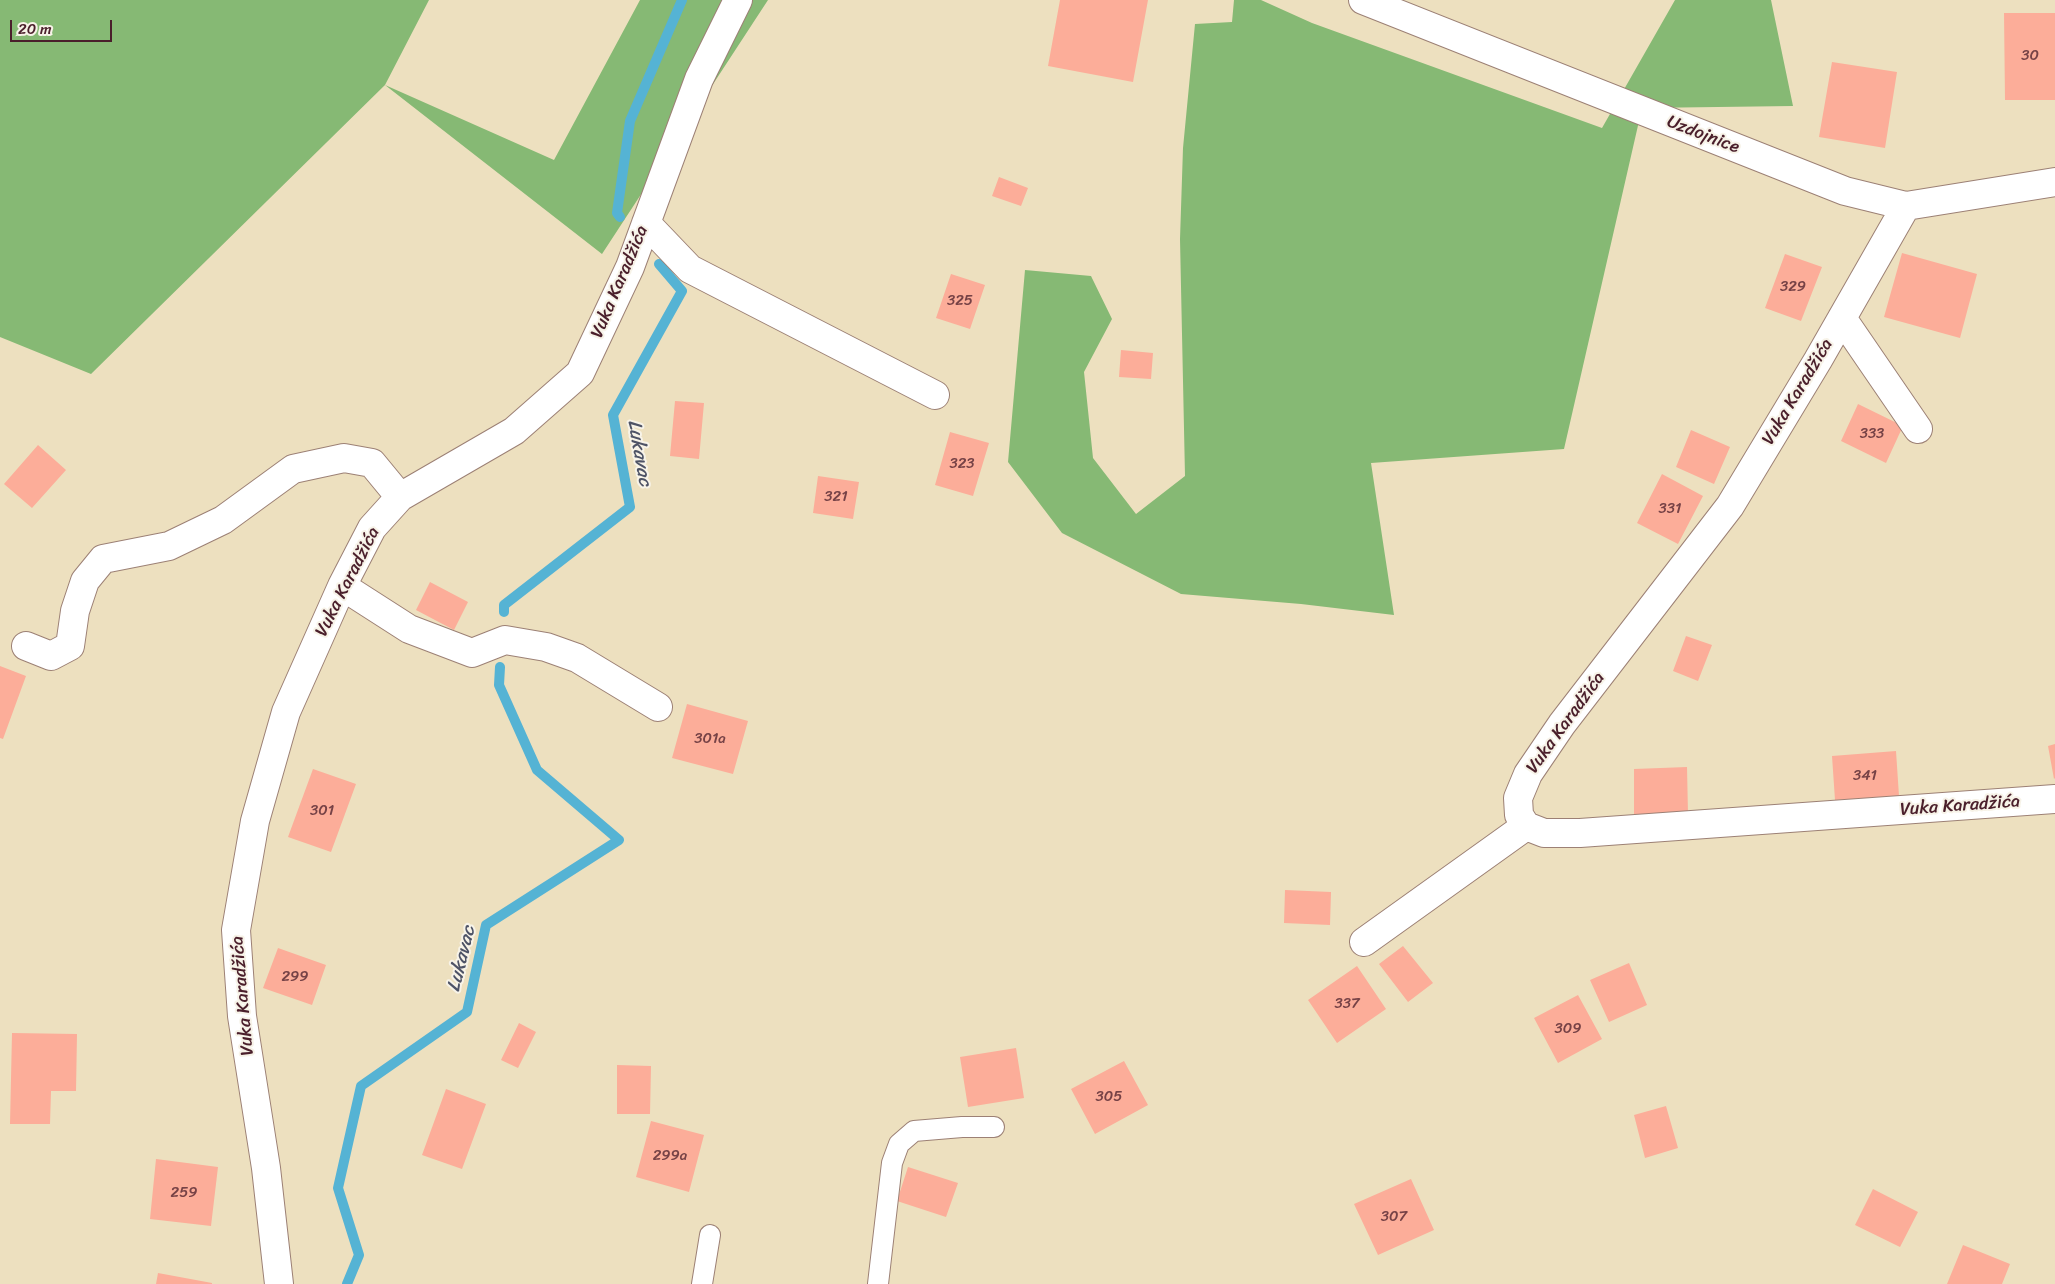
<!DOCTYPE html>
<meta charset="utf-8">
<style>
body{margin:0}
#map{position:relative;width:2055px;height:1284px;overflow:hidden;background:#ede0bf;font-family:Sriracha,sans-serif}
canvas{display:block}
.scale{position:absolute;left:10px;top:20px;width:102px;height:22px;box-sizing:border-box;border:2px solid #4a1f2b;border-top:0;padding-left:6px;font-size:15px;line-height:18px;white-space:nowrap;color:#4a1f2b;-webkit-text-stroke:4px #f7f3e8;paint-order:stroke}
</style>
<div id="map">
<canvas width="2055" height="1284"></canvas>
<div class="scale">20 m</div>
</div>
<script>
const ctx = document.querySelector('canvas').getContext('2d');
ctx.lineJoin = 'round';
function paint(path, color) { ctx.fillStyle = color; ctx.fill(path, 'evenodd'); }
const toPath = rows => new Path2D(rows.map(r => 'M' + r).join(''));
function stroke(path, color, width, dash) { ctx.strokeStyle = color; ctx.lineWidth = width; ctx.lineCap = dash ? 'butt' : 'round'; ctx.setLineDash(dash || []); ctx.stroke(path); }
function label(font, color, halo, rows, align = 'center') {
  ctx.font = font + ' Sriracha,sans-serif'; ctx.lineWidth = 4; ctx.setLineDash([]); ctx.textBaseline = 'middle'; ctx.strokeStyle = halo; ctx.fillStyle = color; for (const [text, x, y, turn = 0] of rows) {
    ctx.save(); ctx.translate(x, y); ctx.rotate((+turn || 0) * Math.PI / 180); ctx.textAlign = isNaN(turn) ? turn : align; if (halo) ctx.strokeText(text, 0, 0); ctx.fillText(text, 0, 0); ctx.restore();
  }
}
const forest = toPath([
 [0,0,429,0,385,85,554,160,640,0,768,0,602,254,385,85,91,374,0,337],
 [1234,0,1261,0,1312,23,1602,128,1675,0,1771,0,1793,106,1642,108,1564,449,1371,463,1394,615,1301,604,1181,594,1062,533,1008,462,1025,270,1091,276,1112,319,1084,372,1093,458,1136,514,1185,476,1180,239,1183,148,1195,24,1232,22]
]);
const stream = toPath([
 [620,217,617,213,630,121,682,0],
 [504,612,504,605,630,507,613,415,682,291,659,264],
 [347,1284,359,1255,338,1188,361,1086,467,1012,486,925,619,840,537,770,499,685,500,667]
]);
const building = toPath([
 [1060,0,1148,0,1133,82,1048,66],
 [2004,13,2055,13,2055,100,2005,100],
 [1832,62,1897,72,1885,148,1819,137],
 [999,177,1028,188,1021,206,992,196],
 [1902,253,1977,274,1960,338,1884,317],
 [1785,254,1822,267,1801,321,1765,308],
 [951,274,985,285,970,329,936,318],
 [1121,350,1153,353,1151,379,1119,377],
 [675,401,704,403,699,459,670,456],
 [1858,404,1903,426,1886,463,1841,441],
 [1691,430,1730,447,1714,484,1676,467],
 [950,432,989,443,973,496,935,485],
 [38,445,66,470,32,508,4,484],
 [1662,474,1703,496,1678,544,1637,523],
 [818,476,859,482,853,519,813,513],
 [430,582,468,602,454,630,416,610],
 [1686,636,1712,645,1698,681,1673,671],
 [0,666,26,676,3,739,0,738],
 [687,704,748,721,733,774,672,758],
 [2055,744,2055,778,2054,779,2048,746],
 [1896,751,1899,796,1835,800,1832,756],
 [1687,767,1688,814,1634,815,1634,769],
 [313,769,356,784,331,852,288,837],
 [1285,890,1331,892,1330,925,1284,923],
 [1403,946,1433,983,1408,1002,1379,964],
 [278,948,326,965,312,1005,263,988],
 [1629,963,1647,1005,1609,1022,1590,980],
 [1357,966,1386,1009,1337,1043,1308,1000],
 [1578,995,1602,1039,1558,1063,1534,1018],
 [519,1023,536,1032,518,1068,501,1060],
 [12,1033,77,1034,76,1091,51,1091,50,1124,10,1124],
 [1016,1048,1024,1098,968,1107,960,1057],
 [1124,1061,1148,1105,1095,1134,1071,1089],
 [617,1065,651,1066,650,1114,617,1114],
 [446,1089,486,1104,462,1169,422,1155],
 [1666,1106,1678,1148,1645,1158,1634,1115],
 [651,1121,704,1135,689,1192,636,1177],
 [156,1159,218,1167,211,1226,150,1219],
 [908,1167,958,1183,946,1217,897,1201],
 [1411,1179,1434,1230,1378,1255,1354,1204],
 [1873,1189,1918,1212,1900,1247,1855,1225],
 [1963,1245,2010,1264,2002,1284,1947,1284],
 [158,1273,212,1283,212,1284,156,1284]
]);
const lane = toPath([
 [702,1284,710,1235],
 [878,1284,892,1163,899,1144,914,1131,962,1127,994,1127]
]);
const street = toPath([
 [1363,0,1845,191,1906,206,2055,182],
 [1906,206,1818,360,1730,506,1562,724,1528,774,1518,798,1519,815,1526,826,1544,833,1580,833,2055,799],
 [646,223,690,269,935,395],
 [1842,318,1918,429],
 [342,586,409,629,472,653,505,640,546,647,577,658,658,707],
 [26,646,51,656,70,646,75,611,85,581,103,559,169,546,223,520,293,469,344,458,372,463,400,497],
 [1364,942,1526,826],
 [279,1284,266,1168,242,1016,236,930,255,821,286,712,342,586,372,528,400,497,514,431,580,373,630,267,699,79,738,0]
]);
const numberNames = [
 ["30",2030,56],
 ["329",1793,287],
 ["325",960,301],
 ["333",1872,434],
 ["323",962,464],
 ["321",836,497],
 ["331",1670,509],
 ["301a",710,739],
 ["341",1865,776],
 ["301",322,811],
 ["299",295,977],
 ["337",1347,1004],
 ["309",1568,1029],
 ["305",1109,1097],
 ["299a",670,1156],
 ["259",184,1193],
 ["307",1394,1217]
];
const streetNames = [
 ["Uzdojnice",1703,135,21],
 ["Vuka Karadžića",620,282,-67],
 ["Vuka Karadžića",1798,392,-59],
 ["Vuka Karadžića",348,582,-63],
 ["Vuka Karadžića",1566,723,-54],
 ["Vuka Karadžića",1960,806,-4],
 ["Vuka Karadžića",243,996,-95]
];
const waterNames = [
 ["Lukavac",639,453,80],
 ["Lukavac",462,959,-76]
];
paint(forest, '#86b974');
stroke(stream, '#55b3d4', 10);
paint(building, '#fcad99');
stroke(lane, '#9c8075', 22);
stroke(street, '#9c8075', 30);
stroke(lane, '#fff', 20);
stroke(street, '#fff', 28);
label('15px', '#764246', null, numberNames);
label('18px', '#4a1f2b', '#f7f3e8', streetNames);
label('italic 19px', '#4e5366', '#f7f3e8', waterNames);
</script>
